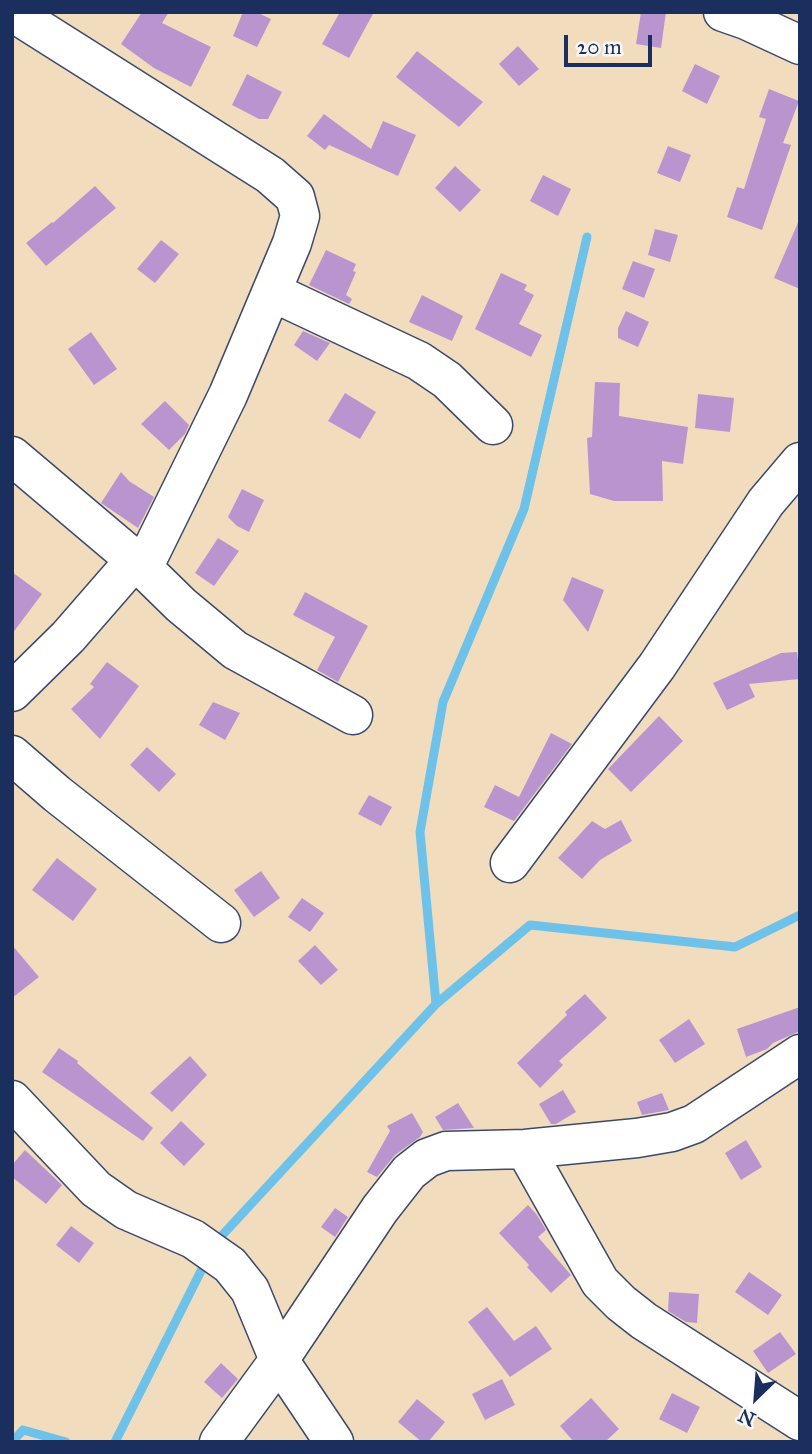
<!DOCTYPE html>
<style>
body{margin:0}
#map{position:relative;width:812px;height:1454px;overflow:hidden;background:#f1ddbd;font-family:"IM FELL Great Primer",serif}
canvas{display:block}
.frame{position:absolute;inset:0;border:14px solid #1b2f5e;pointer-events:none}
.north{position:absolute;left:721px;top:1363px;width:70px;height:70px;-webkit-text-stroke:5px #f6f6f2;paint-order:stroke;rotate:205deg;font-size:19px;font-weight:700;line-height:28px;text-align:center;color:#1b2f5e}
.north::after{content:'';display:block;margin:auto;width:24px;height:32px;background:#1b2f5e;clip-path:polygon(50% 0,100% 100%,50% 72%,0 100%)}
.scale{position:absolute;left:564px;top:35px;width:88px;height:32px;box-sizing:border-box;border:4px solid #1b2f5e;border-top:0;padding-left:9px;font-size:21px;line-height:24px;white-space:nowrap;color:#1b2f5e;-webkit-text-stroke:5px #f6f6f2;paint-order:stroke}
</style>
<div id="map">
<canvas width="812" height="1454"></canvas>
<div class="frame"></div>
<div class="north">N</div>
<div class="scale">20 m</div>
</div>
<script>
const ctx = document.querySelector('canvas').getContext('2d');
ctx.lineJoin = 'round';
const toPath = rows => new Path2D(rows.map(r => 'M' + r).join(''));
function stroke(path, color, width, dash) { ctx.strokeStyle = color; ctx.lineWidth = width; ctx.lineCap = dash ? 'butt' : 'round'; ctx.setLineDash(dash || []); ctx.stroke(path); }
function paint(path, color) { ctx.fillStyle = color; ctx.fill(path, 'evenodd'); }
const stream = toPath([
 [436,1004,420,832,443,702,524,509,587,237],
 [215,1243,436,1004,530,925,735,947,800,915],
 [12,1442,23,1430,66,1442],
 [115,1442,207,1259]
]);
const building = toPath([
 [142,12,169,12,162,23,211,47,191,87,154,68,121,44],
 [243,12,256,12,271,19,257,47,233,36],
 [340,12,374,12,349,58,322,44],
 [641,12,666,12,661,48,636,44],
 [518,46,539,69,519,86,499,64],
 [417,51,483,102,459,127,396,77],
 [695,64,720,76,707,104,682,91],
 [247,74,282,92,268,119,259,119,232,105],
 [769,89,799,101,783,143,791,145,762,230,727,217,737,187,744,189,766,119,759,117],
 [324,114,371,149,383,121,416,135,398,176,329,145,325,150,307,136],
 [668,146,691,155,680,182,657,173],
 [455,166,481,190,460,212,435,188],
 [543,175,571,189,558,216,530,201],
 [95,186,116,208,46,266,26,243,52,222,53,223],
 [800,218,800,289,774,278],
 [655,229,678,235,670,262,648,255],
 [161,240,179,254,155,283,137,269],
 [326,250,356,264,353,271,356,272,346,295,352,299,349,304,309,285],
 [633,261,655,269,644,298,622,289],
 [501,273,527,285,524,290,534,295,519,324,542,335,531,357,475,329],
 [422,295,463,316,452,341,409,322],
 [626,311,649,322,638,347,618,338,618,328],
 [303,331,330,343,317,361,294,345],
 [91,332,117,369,94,385,68,349],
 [595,382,620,383,619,416,688,427,683,464,662,461,663,501,614,501,590,494,587,438,592,437],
 [345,393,376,412,360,439,328,421],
 [698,394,734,398,730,432,695,428],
 [165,401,189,425,185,434,169,450,141,424],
 [121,472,129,481,154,497,138,528,101,503],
 [242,489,264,500,249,532,237,526,228,517],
 [218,538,239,551,214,586,195,573],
 [12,572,42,594,12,634],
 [572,577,604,590,588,632,563,600],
 [305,592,368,626,338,682,317,670,335,637,293,615],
 [797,652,800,679,749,684,755,697,727,710,713,683,781,653],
 [107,662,139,686,100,739,71,709,94,687,90,684],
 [213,702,240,713,225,740,199,725],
 [659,716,683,741,631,792,608,769],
 [551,733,572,744,514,821,484,807,495,785,519,797],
 [147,747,176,774,159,792,130,765],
 [369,795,392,807,381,826,358,814],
 [621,820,632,841,600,860,582,879,558,858,592,821,605,829],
 [57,858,97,889,73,921,32,890],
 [261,871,280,898,254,917,234,890],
 [302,898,324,913,310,932,288,917],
 [12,945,39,977,12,998],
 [315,945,338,970,321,985,298,961],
 [585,994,607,1018,559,1061,563,1065,540,1088,517,1063,567,1015,565,1012],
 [800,1007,800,1031,773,1043,767,1049,746,1057,737,1029],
 [689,1019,705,1044,675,1063,659,1040],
 [59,1048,78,1061,77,1063,153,1128,143,1141,42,1072],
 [190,1056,207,1075,172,1112,150,1093],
 [563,1090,576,1112,556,1124,551,1124,539,1104],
 [662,1093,669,1110,642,1115,637,1102],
 [458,1103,474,1128,443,1130,435,1117],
 [412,1113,423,1132,420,1137,395,1155,377,1177,367,1172,390,1131,387,1126],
 [181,1121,205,1144,184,1166,160,1143],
 [746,1140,762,1167,741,1180,725,1153],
 [25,1150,62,1185,46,1204,12,1177,12,1165],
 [528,1205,537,1215,546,1230,538,1237,571,1275,551,1293,527,1267,529,1265,499,1233],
 [335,1208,348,1217,335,1237,321,1227],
 [71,1226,94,1243,79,1263,56,1245],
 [749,1272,782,1295,768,1315,735,1292],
 [669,1292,699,1294,697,1323,686,1322,668,1311],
 [487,1307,514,1341,536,1326,552,1349,510,1377,468,1322],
 [780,1332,796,1354,768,1373,753,1351],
 [221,1363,238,1379,222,1398,204,1382],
 [502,1379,515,1405,485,1420,472,1394],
 [672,1393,700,1407,687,1433,659,1419],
 [591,1398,619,1429,605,1442,574,1442,560,1426],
 [417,1399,445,1422,428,1442,422,1442,398,1422]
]);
const minor = toPath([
 [12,12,270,175,295,197,300,216,292,243,228,395,143,568],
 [723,12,746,20,800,45],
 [272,292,419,361,447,380,493,425],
 [12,456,135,560,181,605,235,650,353,715],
 [12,692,68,637,135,560],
 [12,755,57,794,221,923],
 [510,863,657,666,766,502,800,462],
 [12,1100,96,1189,126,1210,193,1239,230,1265,250,1290,279,1360,334,1442],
 [525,1149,600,1282,621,1303,644,1321,800,1421],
 [219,1442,279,1360,380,1209,409,1172,427,1158,446,1151,525,1149,637,1138,672,1132,694,1124,800,1054]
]);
stroke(stream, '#6ec2ea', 9);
paint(building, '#b995d0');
stroke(minor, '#3b496c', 41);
stroke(minor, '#fff', 38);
</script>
